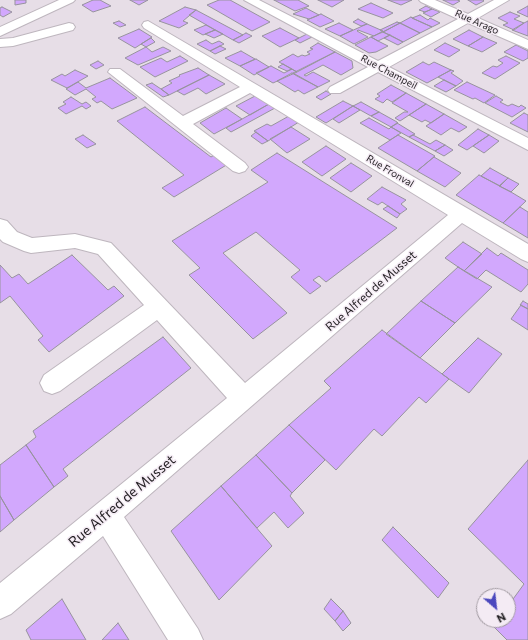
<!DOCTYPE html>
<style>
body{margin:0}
#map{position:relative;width:528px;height:640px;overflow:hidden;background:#e7dee7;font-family:Commissioner,sans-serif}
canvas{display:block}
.north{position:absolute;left:476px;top:588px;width:40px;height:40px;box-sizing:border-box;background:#f4ebf4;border:1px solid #a099a0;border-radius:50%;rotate:152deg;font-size:11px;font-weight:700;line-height:16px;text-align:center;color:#221f22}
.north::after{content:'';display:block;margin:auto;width:14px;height:18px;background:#4b48be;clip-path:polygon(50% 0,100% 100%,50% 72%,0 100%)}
</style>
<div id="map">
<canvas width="528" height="640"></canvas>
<div class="north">N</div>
</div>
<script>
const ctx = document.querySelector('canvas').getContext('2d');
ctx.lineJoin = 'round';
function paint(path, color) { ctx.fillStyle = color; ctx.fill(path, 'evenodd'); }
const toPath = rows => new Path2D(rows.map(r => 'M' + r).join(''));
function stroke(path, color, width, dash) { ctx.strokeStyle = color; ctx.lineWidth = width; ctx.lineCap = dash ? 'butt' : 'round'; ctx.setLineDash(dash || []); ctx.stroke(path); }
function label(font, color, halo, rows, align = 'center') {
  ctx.font = font + ' Commissioner,sans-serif'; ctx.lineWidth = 3; ctx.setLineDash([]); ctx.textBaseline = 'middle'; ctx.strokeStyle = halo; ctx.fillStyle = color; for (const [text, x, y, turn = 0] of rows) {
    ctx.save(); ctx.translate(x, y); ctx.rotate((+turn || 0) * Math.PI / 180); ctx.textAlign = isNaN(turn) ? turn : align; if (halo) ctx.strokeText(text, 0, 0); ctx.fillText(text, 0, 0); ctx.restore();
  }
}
const building = toPath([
 [15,0,26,0,26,3,15,5,15,0],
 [93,0,100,0,111,6,93,12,82,5,93,0],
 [130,0,148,0,139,5,130,0],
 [219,0,230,0,270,22,252,31,207,5,219,0],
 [274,0,298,0,309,6,295,11,274,0],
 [318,0,344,0,332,7,318,0],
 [388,0,412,0,401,5,388,0],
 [443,0,457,0,460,1,453,5,443,0],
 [468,0,483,0,484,1,476,5,468,0],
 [371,3,393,13,383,18,358,9,371,3],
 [426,6,432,9,425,12,419,10,426,6],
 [528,6,528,17,517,12,528,6],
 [2,7,12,12,3,17,0,15,0,8,2,7],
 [185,7,196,10,183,21,188,23,179,28,159,21,185,7],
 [306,8,319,15,309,19,293,14,306,8],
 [432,9,440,12,431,17,423,13,432,9],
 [196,10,243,35,233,40,189,15,196,10],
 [510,12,520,16,514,19,524,23,514,30,503,25,508,23,498,18,510,12],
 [321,14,334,21,320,27,307,20,321,14],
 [420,15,428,20,430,18,440,23,432,27,412,18,420,15],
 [411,17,412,18,432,27,420,33,400,23,411,17],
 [358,19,367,24,361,26,353,22,358,19],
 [119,21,126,25,120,27,113,23,119,21],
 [528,21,528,36,512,30,524,23,528,21],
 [397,22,400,23,383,32,380,30,397,22],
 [339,23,353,30,340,36,325,29,339,23],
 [400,23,420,33,403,42,383,32,400,23],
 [367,24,383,31,374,36,358,30,357,31,368,37,354,44,340,36,367,24],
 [206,25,215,30,203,35,194,30,206,25],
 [280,28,299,38,280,47,262,36,280,28],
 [139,29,152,37,135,48,118,38,139,29],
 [215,30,223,34,214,38,205,34,215,30],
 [469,30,483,37,468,46,453,39,469,30],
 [383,32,390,35,378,41,371,37,383,32],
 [246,33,252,36,239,43,233,40,246,33],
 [307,34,312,37,300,43,295,40,307,34],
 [390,35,403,42,398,45,384,38,390,35],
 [371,37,378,41,388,46,376,52,369,53,355,45,371,37],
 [483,37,497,43,482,52,468,46,483,37],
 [151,38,155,42,146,47,141,44,151,38],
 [206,40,212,44,219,41,224,44,210,51,197,44,206,40],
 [318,43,335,52,297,72,279,62,293,54,298,57,302,55,305,56,310,54,307,52,313,49,310,48,318,43],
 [445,43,460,50,449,57,434,50,445,43],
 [516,45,528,51,528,58,523,61,504,52,516,45],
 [220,46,226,49,215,54,210,51,220,46],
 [146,47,152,52,163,47,171,51,138,65,125,58,146,47],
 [241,51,255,59,240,66,225,58,241,51],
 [335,52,352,61,353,68,341,75,323,65,304,75,306,76,313,72,330,81,318,87,293,73,335,52],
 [180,56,188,61,155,77,140,67,161,58,167,62,180,56],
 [506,56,520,63,495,79,482,73,493,66,497,67,503,63,498,60,506,56],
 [256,59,269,67,254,75,240,66,256,59],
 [98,61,104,65,96,69,90,65,98,61],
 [423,62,429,65,434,62,451,70,427,83,406,72,423,62],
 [283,64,292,69,287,71,278,67,283,64],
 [271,66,284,73,292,69,297,72,273,83,256,73,271,66],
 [198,68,209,75,169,95,161,89,172,83,169,81,180,76,179,75,198,68],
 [75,70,88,76,67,88,51,80,62,74,65,76,75,70],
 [451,70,454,71,451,73,463,81,456,86,438,77,451,70],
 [292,73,297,76,318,87,304,94,298,90,295,92,277,81,292,73],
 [209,75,225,84,206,94,198,88,184,95,177,91,209,75],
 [110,78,137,98,112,109,101,101,97,103,92,99,96,97,86,89,75,95,66,89,78,82,86,88,110,78],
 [444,80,456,86,446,92,434,86,444,80],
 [467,82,495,95,484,103,475,98,473,99,454,90,467,82],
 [152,83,161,89,169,95,163,97,146,85,152,83],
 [391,85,406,93,392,102,387,99,383,103,375,99,380,96,377,94,391,85],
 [326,91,331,94,321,100,316,97,326,91],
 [406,93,426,104,400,121,395,118,404,112,408,112,392,103,406,93],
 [255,96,269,104,250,115,236,106,255,96],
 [496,96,503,100,500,102,508,106,512,104,519,107,521,105,526,108,512,117,485,103,496,96],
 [71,97,82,104,86,102,91,106,86,109,82,106,66,114,58,108,66,104,63,102,71,97],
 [343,101,353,106,326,123,316,117,343,101],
 [361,102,379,112,371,116,353,106,361,102],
 [269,104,275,108,231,132,226,128,269,104],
 [426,104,444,114,431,123,425,120,422,122,409,115,426,104],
 [353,106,360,110,339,123,333,119,353,106],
 [145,107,211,157,216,154,228,164,174,197,162,188,184,175,117,121,145,107],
 [226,108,242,119,214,134,200,123,226,108],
 [379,112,397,122,398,123,391,127,371,116,379,112],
 [524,113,528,115,528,132,510,123,524,113],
 [444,114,467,127,459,132,451,128,441,135,426,126,444,114],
 [289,116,299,122,268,141,254,131,267,124,271,126,289,116],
 [369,118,389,129,391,127,401,133,390,140,360,123,369,118],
 [397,123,415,134,409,137,391,127,397,123],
 [291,127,310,139,287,153,270,139,291,127],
 [478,129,489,135,467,150,458,145,478,129],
 [256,132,268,141,262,144,251,136,256,132],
 [83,135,96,144,87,148,75,139,83,135],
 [398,135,435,156,417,171,378,148,398,135],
 [413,135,430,144,436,140,445,145,435,151,409,137,413,135],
 [489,135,499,141,484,153,473,146,489,135],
 [445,145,453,150,444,156,435,151,445,145],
 [326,146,346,159,322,176,302,162,326,146],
 [277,153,397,228,326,282,319,276,313,280,321,286,310,294,291,277,300,270,256,232,223,253,287,313,253,339,189,275,200,268,172,241,268,182,251,170,277,153],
 [434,157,461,173,445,187,417,171,434,157],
 [351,163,372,176,351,192,330,178,351,163],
 [490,168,508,178,500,186,481,176,490,168],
 [479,175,511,192,526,201,503,223,456,195,479,175],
 [508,178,519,184,511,192,499,186,508,178],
 [382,187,406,200,401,204,407,209,400,214,382,202,378,205,367,199,382,187],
 [388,206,400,214,397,218,383,209,388,206],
 [520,207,528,212,528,238,503,223,520,207],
 [463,242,482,254,464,271,445,258,463,242],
 [487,248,498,256,501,253,528,270,528,284,521,292,486,270,477,279,464,271,487,248],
 [72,255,108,290,114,286,124,296,49,352,38,340,43,336,10,296,0,303,0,265,12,278,19,274,28,284,72,255],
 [458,267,492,287,455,323,421,301,458,267],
 [421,301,455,323,420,358,386,334,421,301],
 [523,301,528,304,528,309,520,305,523,301],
 [521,305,528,309,528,330,511,319,521,305],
 [382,330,449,379,426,403,419,397,382,436,374,429,336,470,289,425,331,388,324,381,382,330],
 [163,337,191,368,63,469,68,476,54,487,26,445,36,437,33,431,163,337],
 [478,338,502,354,469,393,442,374,478,338],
 [289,425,325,460,292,493,256,455,289,425],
 [26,445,54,487,14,520,0,496,0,465,26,445],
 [256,455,292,493,290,496,304,513,288,528,274,512,257,528,221,486,256,455],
 [528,460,528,640,507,640,493,626,498,620,508,620,508,606,524,584,468,529,528,460],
 [221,486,272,546,219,600,171,531,221,486],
 [0,496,14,520,0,532,0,496],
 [393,527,449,583,438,598,382,540,393,527],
 [62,599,86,640,31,640,26,630,62,599],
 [331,599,343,611,335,621,324,609,331,599],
 [343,611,351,623,343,631,335,621,343,611],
 [118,623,129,640,102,640,118,623]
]);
const minor = toPath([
 [59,0,75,0,73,2,0,36,0,27,59,0],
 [244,0,259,0,378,61,458,19,421,2,419,0,435,0,468,14,494,0,509,0,478,18,528,40,528,49,468,23,389,67,528,138,528,150,378,72,340,93,330,93,328,90,330,87,368,67,244,0],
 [148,21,528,244,528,262,521,259,462,223,124,517,198,629,203,640,168,640,103,536,11,614,0,619,0,583,227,398,157,320,60,391,52,394,44,391,40,383,44,375,144,305,98,254,75,248,31,253,24,251,3,242,0,239,0,219,7,221,17,232,32,238,75,234,111,243,245,383,448,215,250,93,193,124,245,163,248,167,245,171,239,173,233,171,108,72,110,69,120,69,183,116,240,87,144,28,142,25,144,22,148,21],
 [69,23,73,24,75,27,73,30,13,46,0,47,0,39,13,38,69,23]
]);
const farStreetnames = [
 ["Rue Arago",477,22,24],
 ["Rue Champeil",389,72,28],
 ["Rue Fronval",390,171,31]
];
const streetNames = [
 ["Rue Alfred de Musset",371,291,-41]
];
const nearStreetnames = [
 ["Rue Alfred de Musset",122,501,-40]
];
paint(building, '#d2a8fd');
stroke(building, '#97939d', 1);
stroke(minor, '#beb6be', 2);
paint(minor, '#fff');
label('10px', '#221f22', '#f4ebf4', farStreetnames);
label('12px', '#221f22', '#f4ebf4', streetNames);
label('14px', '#221f22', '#f4ebf4', nearStreetnames);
</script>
